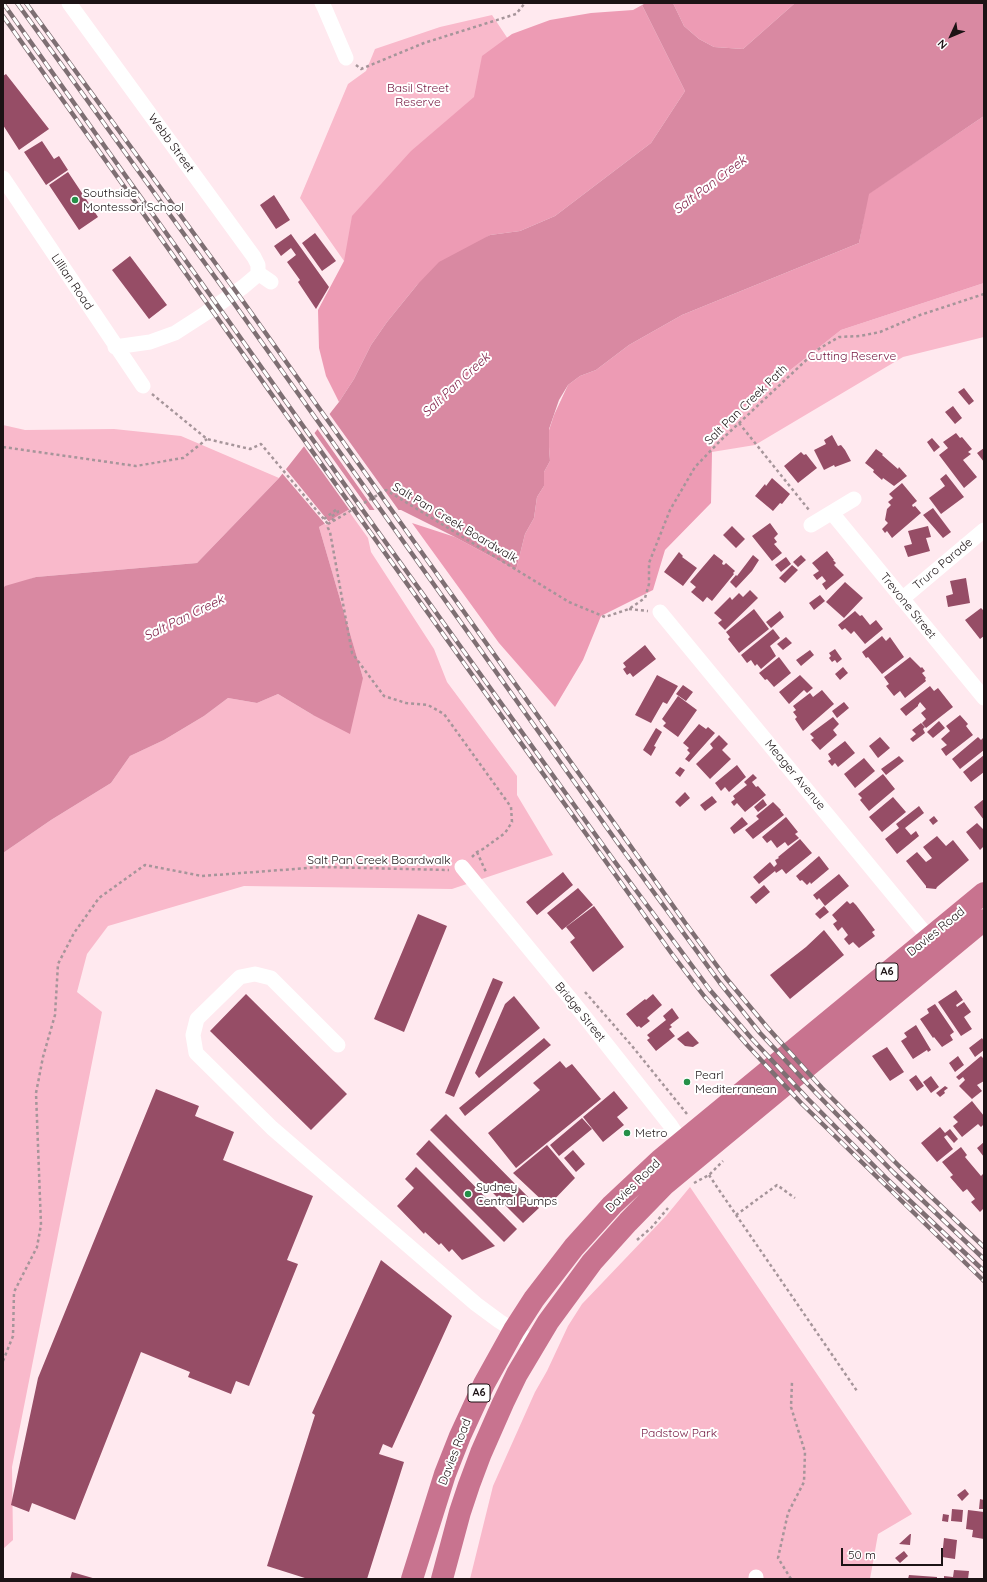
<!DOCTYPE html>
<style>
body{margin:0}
#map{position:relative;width:987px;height:1582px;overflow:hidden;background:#ffe9ef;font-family:Quicksand,sans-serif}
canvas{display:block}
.frame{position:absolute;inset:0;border:4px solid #1c1315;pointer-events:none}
.north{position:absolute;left:931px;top:16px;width:40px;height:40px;-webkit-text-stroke:3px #fff;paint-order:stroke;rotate:226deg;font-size:11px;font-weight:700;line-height:16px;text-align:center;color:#1c1315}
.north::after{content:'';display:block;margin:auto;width:14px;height:18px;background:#1c1315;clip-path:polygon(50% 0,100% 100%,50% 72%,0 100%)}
.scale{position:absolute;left:841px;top:1548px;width:102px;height:18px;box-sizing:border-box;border:2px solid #1c1315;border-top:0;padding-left:5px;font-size:12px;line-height:14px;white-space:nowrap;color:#1c1315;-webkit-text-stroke:3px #fff;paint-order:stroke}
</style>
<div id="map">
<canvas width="987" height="1582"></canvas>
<div class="frame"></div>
<div class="north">N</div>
<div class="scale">50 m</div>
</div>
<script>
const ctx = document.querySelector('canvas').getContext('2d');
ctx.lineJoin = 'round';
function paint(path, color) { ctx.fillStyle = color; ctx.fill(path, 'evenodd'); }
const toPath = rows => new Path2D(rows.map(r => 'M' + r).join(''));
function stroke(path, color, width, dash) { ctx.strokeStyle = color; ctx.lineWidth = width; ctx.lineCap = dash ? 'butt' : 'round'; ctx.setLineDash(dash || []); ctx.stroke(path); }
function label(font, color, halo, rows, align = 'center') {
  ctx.font = font + ' Quicksand,sans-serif'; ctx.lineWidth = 4; ctx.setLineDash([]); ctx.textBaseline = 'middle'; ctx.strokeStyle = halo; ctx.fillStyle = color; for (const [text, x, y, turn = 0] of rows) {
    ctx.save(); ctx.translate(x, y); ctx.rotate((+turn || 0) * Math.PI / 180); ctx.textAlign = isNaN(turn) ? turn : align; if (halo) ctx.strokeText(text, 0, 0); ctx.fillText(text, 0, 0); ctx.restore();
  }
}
const green = toPath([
 [492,15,526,66,344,261,300,198,348,84,366,71,375,49,440,27],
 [984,283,984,337,903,357,755,445,712,452,708,435,841,330],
 [3,425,25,430,114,429,181,436,279,478,197,563,36,577,3,589],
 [348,510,368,538,371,552,434,649,447,682,517,776,517,795,553,855,452,889,244,886,108,926,87,954,77,992,102,1012,12,1467,13,1540,3,1549,3,853,51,820,111,783,130,756,164,740,204,716,228,698,257,703,278,694,313,715,363,678,319,527],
 [690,1187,912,1514,878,1534,870,1579,470,1579,493,1486,535,1392,547,1371,568,1326,582,1304,666,1216]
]);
const forest = toPath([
 [673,3,795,3,743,49,714,47,699,39,684,26],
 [642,5,685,91,651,143,555,216,520,231,490,235,417,285,387,322,371,345,354,379,339,402,326,376,319,348,318,310,344,261,352,216,411,151,474,97,482,56,512,34,550,20,591,13,633,10],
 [984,116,984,283,841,330,708,435,712,452,711,503,665,550,653,590,601,616,583,660,555,707,499,643,412,523,455,537,516,570,525,534,534,518,537,497,544,486,544,472,550,461,549,447,549,430,554,415,568,385,580,376,596,370,629,345,682,315,859,243,868,194]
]);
const water = toPath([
 [646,3,673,3,684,26,699,39,714,47,743,49,795,3,984,3,984,116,869,194,859,243,682,315,629,345,596,370,580,376,568,385,559,400,549,429,549,447,550,461,544,472,544,486,537,497,534,518,525,534,516,570,455,537,401,510,348,510,319,527,363,678,350,734,313,715,278,694,257,703,228,698,204,716,164,740,130,756,111,783,51,820,3,853,3,589,5,586,36,577,197,563,279,478,339,402,354,379,371,345,387,322,417,285,439,262,490,235,520,231,555,216,651,143,685,91,642,5]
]);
const pier = toPath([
 [328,412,400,512,376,512,316,427],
 [313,431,371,512,351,512,303,445],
 [285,468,329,522,326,525,281,472]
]);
const building = toPath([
 [6,74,49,129,19,150,3,125,3,76],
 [42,141,54,159,59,156,68,170,46,185,24,152],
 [68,172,98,217,79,230,49,185],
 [274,195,290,220,276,229,260,205],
 [315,233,336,261,322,271,302,243],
 [291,234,329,287,316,309,298,282,300,280,287,262,296,255,291,248,281,256,274,246],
 [130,256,167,305,149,319,112,270],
 [964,388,974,401,969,405,958,392],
 [953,406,962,418,955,424,945,412],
 [956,433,960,438,962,437,972,449,968,452,971,454,963,460,977,477,964,488,939,455,948,448,943,442],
 [832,435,838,446,841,445,845,450,851,461,835,467,834,465,824,470,814,450,826,444,824,440],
 [932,438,940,447,934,452,927,442],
 [984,448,984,462,977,453],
 [876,449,883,454,882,455,898,469,899,467,907,476,894,486,883,478,882,480,873,472,874,470,865,463],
 [801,452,804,455,806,454,817,468,798,483,784,466],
 [946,474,964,497,941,514,929,498,945,486,940,479],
 [772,478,790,494,782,504,780,503,773,511,755,496,765,484,766,486],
 [902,483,917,501,912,505,913,507,915,506,921,513,892,538,887,531,885,533,882,529,888,523,885,520,887,509,891,505,888,502,893,498,889,494],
 [933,508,951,532,943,538,923,515],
 [770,523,778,534,774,538,777,542,774,544,782,553,772,561,752,536],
 [732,526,745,539,736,548,723,535],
 [928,526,931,537,926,538,930,551,908,557,904,546,912,544,908,531],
 [827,551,834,560,833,560,836,563,834,565,844,575,826,590,822,584,826,581,822,576,817,580,813,575,819,571,812,563],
 [679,552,683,556,682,557,697,568,683,586,664,572],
 [714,554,723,561,722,564,724,565,726,563,735,571,733,573,734,574,712,601,707,597,703,602,691,592,696,587,690,582],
 [753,555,759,560,752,571,736,588,730,582,736,575,737,576],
 [801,555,806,560,798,567,793,562],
 [786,557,791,564,781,572,775,565],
 [792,565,798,570,785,583,779,578],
 [966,578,970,603,948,607,946,596,953,594,950,581],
 [845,582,863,598,844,618,826,602],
 [750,590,758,598,725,630,718,623,722,620,714,613,730,597,732,600,739,593,743,597],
 [820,595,825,601,814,610,809,603],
 [981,608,983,610,984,609,984,636,980,639,965,620],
 [754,609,769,629,739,653,728,639,730,637,726,632],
 [780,611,784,617,771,628,766,622],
 [855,611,860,616,862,615,870,625,876,620,883,629,865,644,854,631,851,634,845,628,842,630,838,625],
 [773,629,780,638,770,646,776,656,761,669,757,664,755,666,751,660,747,663,741,655],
 [882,636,886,641,890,637,904,657,882,674,868,657,866,658,862,652],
 [786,637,792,643,783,650,777,644],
 [645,645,656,659,633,677,630,673,627,675,623,669,626,667,623,663],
 [835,649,842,659,837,663,835,660,832,662,829,658,831,656,829,653],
 [810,650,814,655,801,666,796,660],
 [779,657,791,673,774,687,767,679,765,680,759,673],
 [910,657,921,668,922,667,925,671,922,673,926,678,925,679,926,681,905,698,900,691,894,696,886,686,889,684,884,677],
 [843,667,848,673,840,680,835,674],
 [657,675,678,686,667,704,663,702,651,723,635,715],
 [800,675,813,688,807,693,804,690,789,704,779,692],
 [683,685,693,692,686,701,676,694],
 [930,686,934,691,938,688,953,707,926,728,922,723,926,719,921,713,926,709,920,702,918,705,918,706,906,716,900,709],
 [822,690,834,704,803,731,795,719,797,717,793,712,796,710,793,706,810,693,813,697],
 [678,696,697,710,678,737,663,726,666,723,662,719],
 [844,702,849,708,837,718,832,711],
 [960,715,968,724,966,726,973,735,946,756,941,749,947,745,941,739,950,731,946,726],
 [833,717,839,724,833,730,837,735,820,750,811,740,814,738,810,734],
 [939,721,945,728,933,738,927,732],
 [921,723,925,727,923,729,925,733,913,742,910,739,916,734,912,730],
 [699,724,706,729,708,727,715,733,689,762,685,759,690,753,687,750,689,748,683,743],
 [656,728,662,732,654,746,656,747,651,756,643,750],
 [719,735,728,744,722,750,731,759,710,779,696,764,713,748,710,744],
 [880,737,890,748,878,758,869,746],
 [978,737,981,740,983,738,984,739,984,750,960,769,952,759],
 [845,741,855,753,838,767,835,763,832,766,828,761,831,759,828,754],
 [984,755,984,772,971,782,963,772],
 [899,756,904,761,886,775,881,769],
 [864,758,875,771,855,788,844,774],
 [737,765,746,777,729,792,725,787,721,791,715,783],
 [680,767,685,770,680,777,675,773],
 [753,774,757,778,752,782,756,787,758,786,766,795,745,812,737,803,734,806,731,802,735,799,733,796,747,785,744,782],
 [883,774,895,789,869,811,860,800,862,798,858,794],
 [685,792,690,798,680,807,675,802],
 [712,796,717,802,705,811,700,805],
 [893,797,906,812,882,832,869,817],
 [763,799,767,805,758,812,754,807],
 [984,799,984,820,974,807],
 [773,802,781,810,780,810,784,815,753,839,745,830,759,819,756,816],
 [919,806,924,813,905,828,911,835,916,831,919,836,897,854,885,839,899,828,896,824],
 [934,816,938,821,933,825,929,820],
 [742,817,748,824,734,834,730,828],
 [786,817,798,832,795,834,799,838,788,846,785,842,777,848,771,840,767,843,762,837],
 [977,823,984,830,984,846,980,850,966,832],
 [937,836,946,846,953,840,969,860,937,887,936,889,926,888,926,886,906,861,917,852,926,862,932,858,923,847],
 [800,839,812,853,786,874,782,869,776,873,775,871,759,884,753,877,770,862,774,867,777,864,775,860,779,858,778,857],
 [819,856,829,869,811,884,810,882,807,885,802,880,800,881,796,876],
 [563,872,573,885,537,915,526,902],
 [839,874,849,886,825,906,819,898,817,900,813,895],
 [764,885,770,892,756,904,750,897],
 [578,888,593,905,562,930,547,913],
 [847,901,850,904,853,902,856,905,875,930,872,932,875,936,859,948,853,942,849,945,844,939,848,935,842,927,838,931,833,924,837,921,832,915],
 [594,906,624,947,593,972,570,942,575,938,566,927],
 [824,906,829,912,820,919,815,914],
 [418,914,447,926,404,1032,374,1019],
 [824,930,844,955,790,999,770,975,806,947],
 [493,978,503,982,454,1097,445,1093],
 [956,990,963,1000,956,1005,957,1007,964,1002,971,1012,964,1017,972,1029,961,1036,938,1002],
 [246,994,347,1094,311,1130,210,1031],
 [653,994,662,1005,647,1018,650,1021,641,1028,639,1026,637,1027,626,1014,645,999,646,1000],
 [514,996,540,1028,479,1078,475,1073,505,1004],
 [935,1004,954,1032,950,1035,953,1040,942,1047,934,1037,933,1038,920,1019,929,1013,927,1009],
 [672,1008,679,1018,670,1025,672,1027,669,1029,675,1036,656,1051,647,1040,650,1038,647,1035,666,1020,663,1016],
 [916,1025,931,1050,928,1052,927,1050,913,1059,901,1041,907,1037,904,1033],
 [688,1031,699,1043,693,1047,685,1046,677,1039],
 [544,1038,551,1045,465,1116,459,1108],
 [982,1038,984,1041,984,1050,975,1057,969,1048],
 [887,1047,904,1072,890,1081,872,1056],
 [958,1056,964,1065,955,1072,949,1063],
 [981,1056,984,1059,984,1081,977,1085,982,1091,972,1099,959,1086,965,1080,963,1077,959,1080,956,1077],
 [560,1061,566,1068,572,1064,601,1099,516,1168,488,1133,540,1090,533,1083],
 [916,1075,924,1086,917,1091,909,1080],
 [931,1076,939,1087,931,1093,923,1082],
 [945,1086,948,1088,944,1091,945,1093,940,1097,936,1093],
 [156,1089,199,1106,195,1116,234,1132,223,1160,313,1196,287,1260,298,1264,249,1386,236,1381,231,1394,188,1377,190,1372,141,1352,75,1520,32,1503,29,1512,11,1505,38,1378],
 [614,1091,628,1108,617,1117,624,1125,603,1142,583,1117],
 [972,1101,984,1116,984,1124,981,1127,978,1124,962,1137,953,1126,958,1122,953,1117],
 [446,1114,539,1208,523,1223,430,1130],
 [582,1118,592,1129,559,1156,550,1145],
 [940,1127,945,1133,950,1129,958,1139,954,1143,947,1135,944,1137,953,1149,937,1162,921,1143],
 [429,1140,517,1229,504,1242,416,1154],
 [984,1142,984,1157,977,1148],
 [547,1145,575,1178,548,1206,513,1173],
 [961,1147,967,1155,965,1157,981,1176,983,1174,984,1176,984,1208,980,1212,971,1202,975,1199,967,1189,963,1192,950,1177,953,1175,942,1162],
 [573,1150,585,1164,576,1172,564,1158],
 [416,1167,495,1246,462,1260,452,1249,449,1252,441,1243,439,1245,425,1232,424,1234,397,1206,414,1188,405,1179],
 [381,1260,452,1316,392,1448,383,1444,379,1454,404,1462,367,1579,308,1579,267,1566,315,1415,312,1413],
 [965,1489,969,1494,962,1501,957,1495],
 [980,1499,984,1500,984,1509,979,1509],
 [952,1509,963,1510,962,1522,951,1521],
 [968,1510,984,1512,984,1539,972,1537,973,1530,966,1529],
 [943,1514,949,1515,948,1522,942,1521],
 [910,1534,911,1534,910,1545,899,1544],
 [944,1538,957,1540,955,1559,942,1557],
 [904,1551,908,1556,900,1563,895,1558],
 [954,1570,969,1571,968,1579,944,1579,944,1576,953,1577],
 [72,1572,96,1579,70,1579],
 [909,1575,937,1577,937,1579,908,1579]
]);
const path = toPath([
 [356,65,361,69,424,43,516,14,525,3],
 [152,394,207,439,250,449,261,444,328,524],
 [739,423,809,510],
 [3,447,136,466,183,458,207,439],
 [324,519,337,509,338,512,331,517,334,521],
 [629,609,648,611],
 [477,852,486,872],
 [472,857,477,852,483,849,505,833,512,822,511,807,444,714,428,705,406,703,384,696,352,653,330,532,328,528,328,524,386,490,569,602,605,617,629,609,645,598,649,584,649,563,670,510,695,467,720,441,817,350,839,337,860,336,880,332,920,315,984,294],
 [585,992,632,1046,687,1114],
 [709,1175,719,1190,857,1391],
 [694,1183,709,1175,723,1161],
 [736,1215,777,1185,795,1198],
 [637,1240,651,1228,668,1208],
 [3,1361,13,1336,14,1292,37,1247,41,1225,36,1093,43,1057,55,1015,58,964,74,933,99,898,145,865,202,876,321,867,449,870],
 [791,1579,778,1558,788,1513,804,1482,805,1452,791,1407,792,1382]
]);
const minor = toPath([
 [69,3,254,257,258,265,258,273],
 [322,3,325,9,346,58],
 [3,178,143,386],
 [258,273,271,282],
 [115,347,150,342,175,333,206,313,243,287,256,276,258,273],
 [832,513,984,698],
 [811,525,854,499],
 [902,599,984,530],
 [660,612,929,938],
 [462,867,573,1002,671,1126,686,1149],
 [338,1045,271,978,255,974,240,977,197,1019,193,1035,196,1053,272,1128,476,1304,499,1321,535,1344],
 [756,1577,756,1579]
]);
const highway = toPath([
 [412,1579,445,1474,460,1436,484,1384,514,1330,534,1299,574,1247,612,1205,660,1160,984,893],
 [442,1579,460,1512,469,1485,481,1453,503,1403,517,1374,548,1322,592,1262,628,1222,664,1185,984,920]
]);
const rail = toPath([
 [3,3,374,526,615,862,710,990,753,1040,808,1099,887,1179,984,1271],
 [17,3,233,302,617,842,720,983,760,1033,816,1093,893,1172,984,1259],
 [26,3,240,297,686,924,726,978,767,1027,822,1088,899,1166,984,1247],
 [3,16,292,423,672,954,704,996,748,1046,802,1104,984,1281]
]);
const markers = [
 [75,200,4,"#259048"],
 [687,1082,4,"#259048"],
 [627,1133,4,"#259048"],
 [468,1194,4,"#259048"]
];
const shields = [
 [887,972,22],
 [479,1393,22]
];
const shieldNames = [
 ["A6",887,972],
 ["A6",479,1393]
];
const parkNames = [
 ["Basil Street",418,88],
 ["Reserve",418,102],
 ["Cutting Reserve",852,356],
 ["Padstow Park",679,1433]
];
const streetNames = [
 ["Webb Street",171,143,54],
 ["Lillian Road",72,282,56],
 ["Salt Pan Creek Path",746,405,-44],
 ["Salt Pan Creek Boardwalk",455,523,31],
 ["Truro Parade",943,564,-40],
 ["Trevone Street",908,606,51],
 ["Meager Avenue",795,775,50],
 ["Salt Pan Creek Boardwalk",379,860],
 ["Davies Road",936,932,-39],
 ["Bridge Street",580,1012,51],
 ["Davies Road",633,1186,-44],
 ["Davies Road",455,1452,-69]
];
const poiNames = [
 ["Southside",83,193],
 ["Montessori School",83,207],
 ["Pearl",695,1075],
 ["Mediterranean",695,1089],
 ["Metro",635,1133],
 ["Sydney",476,1187],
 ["Central Pumps",476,1201]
];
const waterNames = [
 ["Salt Pan Creek",710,185,-37],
 ["Salt Pan Creek",456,385,-43],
 ["Salt Pan Creek",184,618,-26]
];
paint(green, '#f9b9cb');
paint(forest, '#ed9bb4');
paint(water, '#d989a2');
paint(pier, '#ffe9ef');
paint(building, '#964d66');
stroke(path, '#a6959a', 2.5, [3, 3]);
stroke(minor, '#fff', 15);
stroke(highway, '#c8738f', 22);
stroke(rail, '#7e6f73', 4.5);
stroke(rail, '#fff', 3, [9]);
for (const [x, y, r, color] of markers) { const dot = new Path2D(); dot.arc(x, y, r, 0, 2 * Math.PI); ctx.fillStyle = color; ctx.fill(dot); stroke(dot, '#fff', 1.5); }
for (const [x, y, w] of shields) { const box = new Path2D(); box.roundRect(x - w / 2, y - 9, w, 18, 3); ctx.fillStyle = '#fff'; ctx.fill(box); stroke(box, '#1c1315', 1); }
label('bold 11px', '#1c1315', null, shieldNames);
label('12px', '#751740', '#fff', parkNames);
label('12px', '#1c1315', '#fff', streetNames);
label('12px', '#1c1315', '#fff', poiNames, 'left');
label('italic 13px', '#84264c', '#fff', waterNames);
</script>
